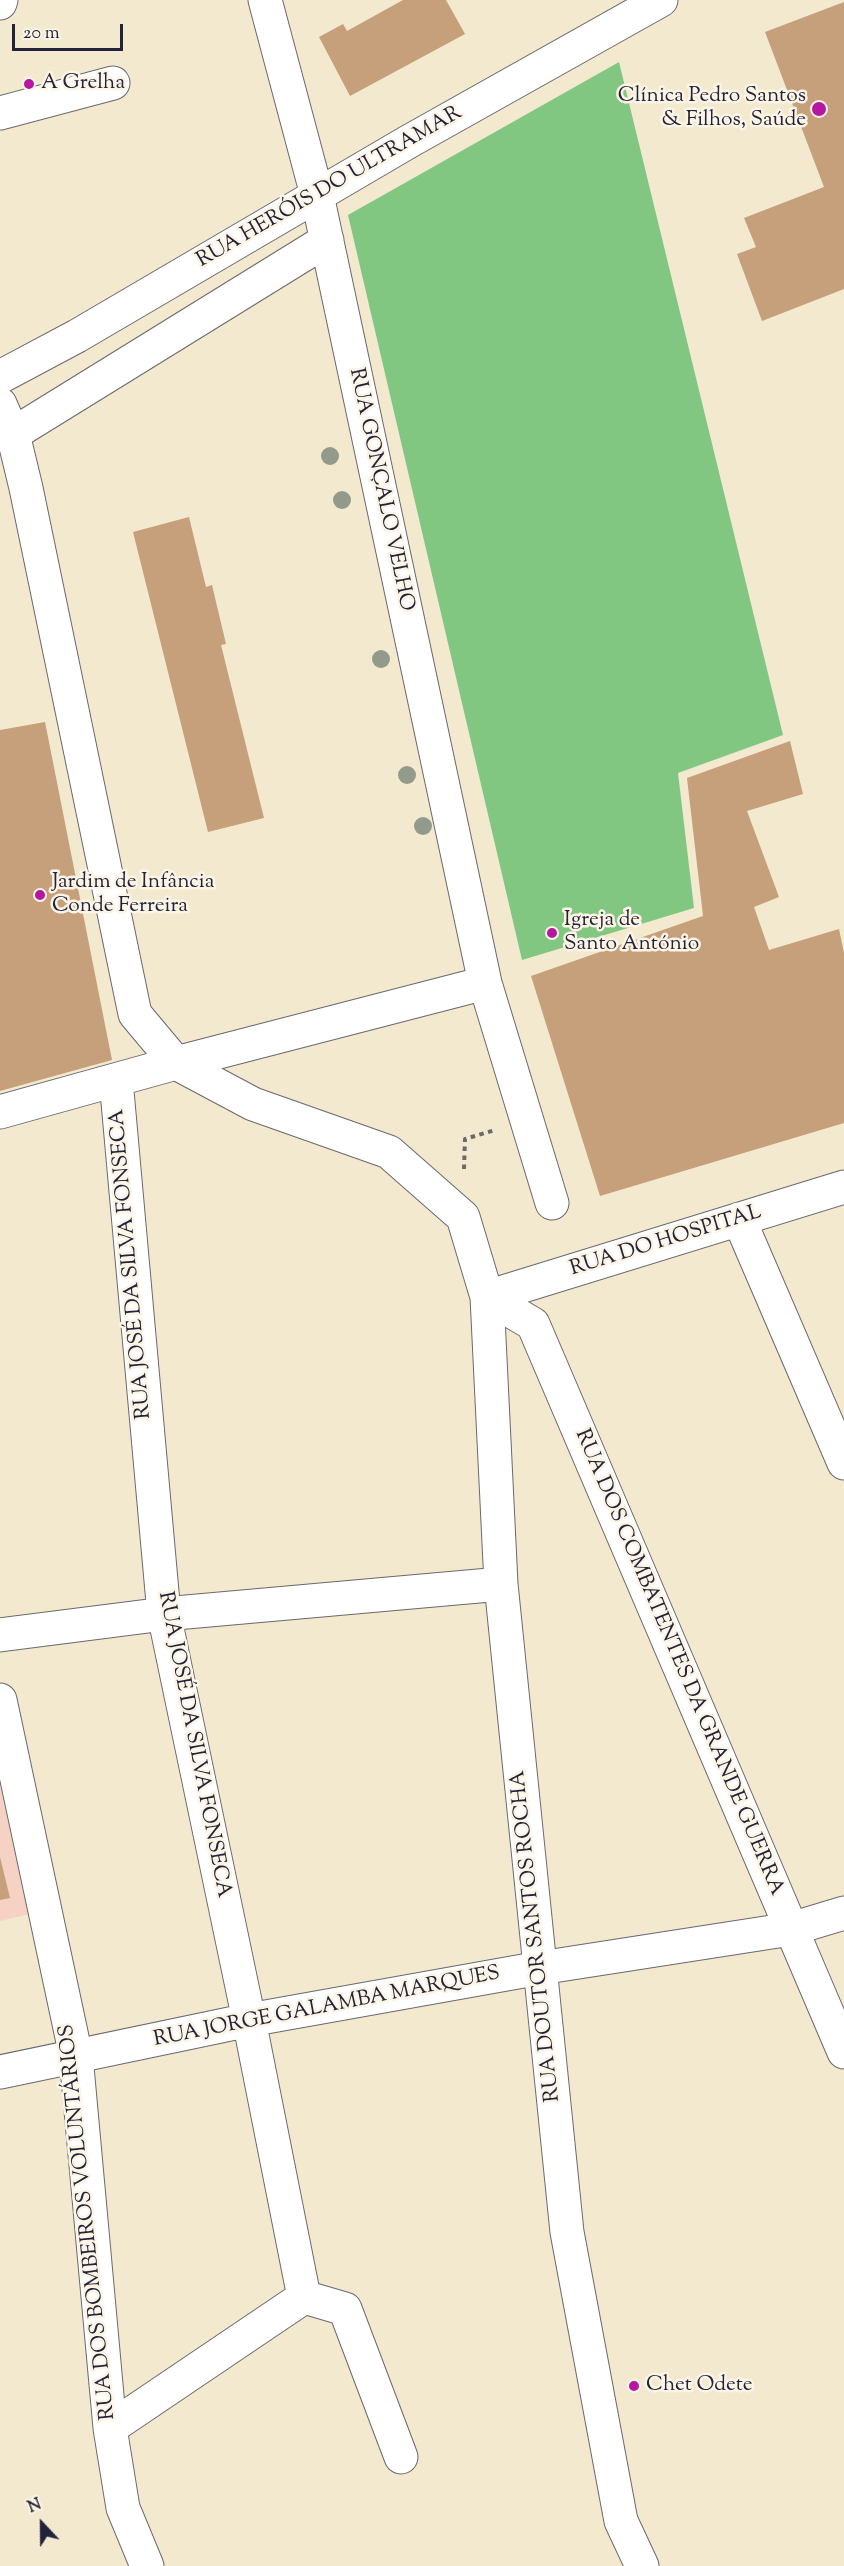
<!DOCTYPE html>
<meta charset="utf-8">
<style>
body{margin:0}
#map{position:relative;width:844px;height:2566px;overflow:hidden;background:#f2e9ce;font-family:"Sorts Mill Goudy",serif}
canvas{display:block}
.north{position:absolute;left:12px;top:2494px;width:60px;height:60px;-webkit-text-stroke:4px #fcf5e5;paint-order:stroke;rotate:338deg;font-size:16px;font-weight:700;line-height:24px;text-align:center;color:#22223b}
.north::after{content:'';display:block;margin:auto;width:21px;height:27px;background:#22223b;clip-path:polygon(50% 0,100% 100%,50% 72%,0 100%)}
.scale{position:absolute;left:12px;top:24px;width:111px;height:27px;box-sizing:border-box;border:3px solid #22223b;border-top:0;padding-left:8px;font-size:18px;line-height:21px;white-space:nowrap;color:#22223b;-webkit-text-stroke:4px #fcf5e5;paint-order:stroke}
</style>
<div id="map">
<canvas width="844" height="2566"></canvas>
<div class="north">N</div>
<div class="scale">20 m</div>
</div>
<script>
const ctx = document.querySelector('canvas').getContext('2d');
ctx.lineJoin = 'round';
function paint(path, color) { ctx.fillStyle = color; ctx.fill(path, 'evenodd'); }
const toPath = rows => new Path2D(rows.map(r => 'M' + r).join(''));
function stroke(path, color, width, dash) { ctx.strokeStyle = color; ctx.lineWidth = width; ctx.lineCap = dash ? 'butt' : 'round'; ctx.setLineDash(dash || []); ctx.stroke(path); }
function label(font, color, halo, rows, align = 'center') {
  ctx.font = font + ' "Sorts Mill Goudy",serif'; ctx.lineWidth = 5; ctx.setLineDash([]); ctx.textBaseline = 'middle'; ctx.strokeStyle = halo; ctx.fillStyle = color; for (const [text, x, y, turn = 0] of rows) {
    ctx.save(); ctx.translate(x, y); ctx.rotate((+turn || 0) * Math.PI / 180); ctx.textAlign = isNaN(turn) ? turn : align; if (halo) ctx.strokeText(text, 0, 0); ctx.fillText(text, 0, 0); ctx.restore();
  }
}
const built = toPath([
 [0,1779,30,1914,0,1921]
]);
const green = toPath([
 [619,62,783,735,678,773,694,908,522,960,348,215]
]);
const building = toPath([
 [403,0,446,0,465,34,350,96,319,37,343,24,347,31],
 [844,2,844,289,762,321,737,254,756,247,744,218,824,187,765,32],
 [189,517,206,587,212,585,226,644,221,645,264,818,208,832,133,532],
 [45,722,112,1060,0,1091,0,730],
 [790,741,803,794,747,811,779,897,754,907,769,950,839,929,844,953,844,1123,600,1196,531,976,703,916,687,778],
 [0,1857,10,1898,0,1900]
]);
const path = toPath([
 [464,1169,465,1139,495,1130]
]);
const minor = toPath([
 [265,0,317,195,485,983],
 [0,3,1,0],
 [0,113,113,83],
 [0,377,77,336,408,142,661,0],
 [0,404,13,434,26,488,135,1014,176,1063,485,983,552,1203],
 [13,434,327,240],
 [116,1080,164,1614,249,2020,304,2297],
 [0,1112,176,1063,253,1104,389,1152,463,1217,487,1297,501,1584,567,2232,621,2521,642,2566],
 [739,1219,844,1463],
 [487,1297,533,1324,844,2052],
 [487,1297,844,1187],
 [0,1635,164,1614,501,1584],
 [0,1700,76,2056,110,2428,123,2508,147,2566],
 [0,2072,249,2020,540,1968,791,1929,844,1913],
 [304,2297,345,2309,401,2457],
 [110,2428,304,2297]
]);
const trees = [
 [330,456],
 [342,500],
 [381,659],
 [407,775],
 [423,826]
];
const markers = [
 [29,84,6,"#b5179e"],
 [819,109,8,"#b5179e"],
 [40,895,6,"#b5179e"],
 [552,933,6,"#b5179e"],
 [634,2386,6,"#b5179e"]
];
const poiNames = [
 ["A Grelha",41,84],
 ["Clínica Pedro Santos",806,97,"right"],
 ["& Filhos, Saúde",806,121,"right"],
 ["Jardim de Infância",52,883],
 ["Conde Ferreira",52,907],
 ["Igreja de",564,921],
 ["Santo António",564,945],
 ["Chet Odete",646,2386]
];
const streetNames = [
 ["RUA HERÓIS DO ULTRAMAR",330,188,-30],
 ["RUA GONÇALO VELHO",380,490,78],
 ["RUA DO HOSPITAL",666,1242,-17],
 ["RUA JOSÉ DA SILVA FONSECA",132,1264,-95],
 ["RUA DOS COMBATENTES DA GRANDE GUERRA",678,1663,67],
 ["RUA JOSÉ DA SILVA FONSECA",193,1745,79],
 ["RUA DOUTOR SANTOS ROCHA",537,1936,-96],
 ["RUA JORGE GALAMBA MARQUES",327,2008,-11],
 ["RUA DOS BOMBEIROS VOLUNTÁRIOS",89,2222,-96]
];
paint(built, '#f6d2c4');
paint(green, '#82c781');
paint(building, '#c69f7b');
stroke(minor, '#6b686e', 35);
stroke(path, '#6b686e', 4, [4.5, 4.5]);
stroke(minor, '#fff', 33);
ctx.fillStyle = '#929b8b';
for (const [x, y] of trees) { ctx.beginPath(); ctx.arc(x, y, 9, 0, 2 * Math.PI); ctx.fill(); }
for (const [x, y, r, color] of markers) { const dot = new Path2D(); dot.arc(x, y, r, 0, 2 * Math.PI); ctx.fillStyle = color; ctx.fill(dot); stroke(dot, '#fcf5e5', 2); }
label('21px', '#22223b', '#fcf5e5', poiNames, 'left');
label('21px', '#22223b', '#fcf5e5', streetNames);
</script>
